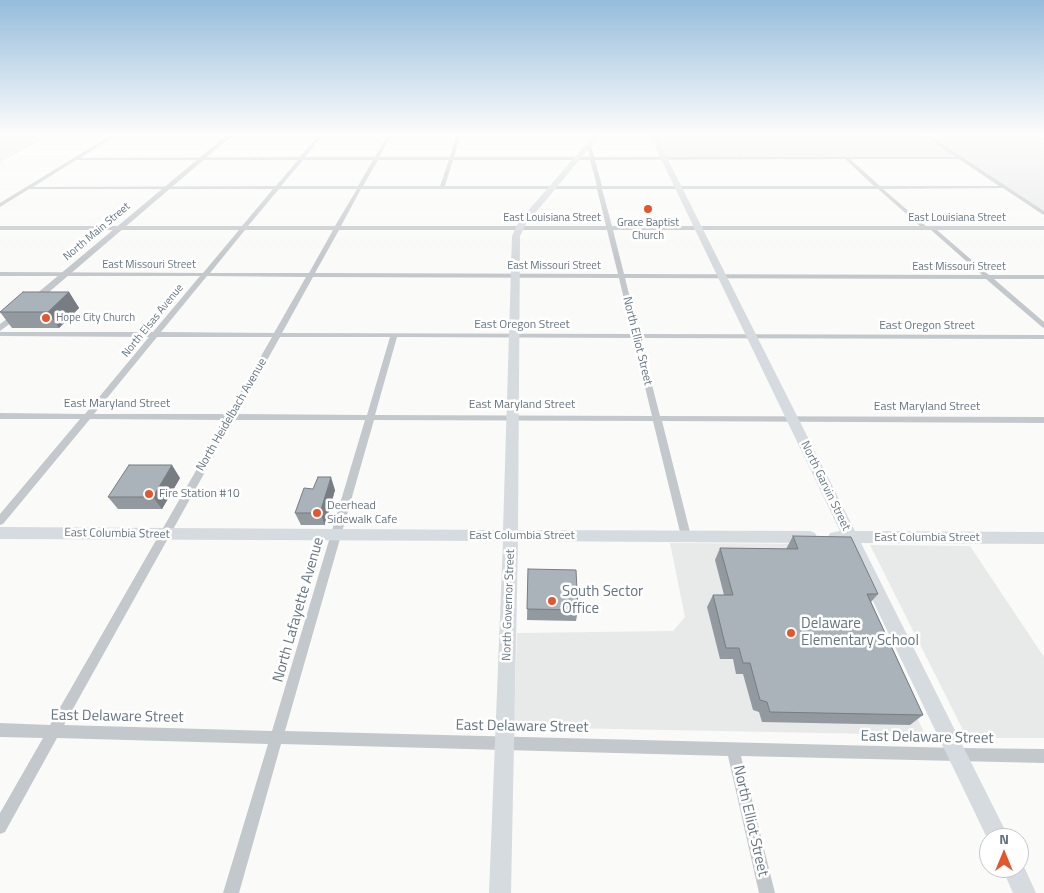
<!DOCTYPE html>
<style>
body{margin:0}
#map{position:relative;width:1044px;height:893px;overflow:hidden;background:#fafaf8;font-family:"Titillium Web",sans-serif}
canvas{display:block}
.north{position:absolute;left:979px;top:828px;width:50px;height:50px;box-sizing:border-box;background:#fff;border:1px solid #c1c8cd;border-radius:50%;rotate:0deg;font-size:14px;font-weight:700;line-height:20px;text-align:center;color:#657683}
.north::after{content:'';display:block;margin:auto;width:18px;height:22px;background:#e4572e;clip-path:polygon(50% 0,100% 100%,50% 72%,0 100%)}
</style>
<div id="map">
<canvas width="1044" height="893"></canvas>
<div class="north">N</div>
</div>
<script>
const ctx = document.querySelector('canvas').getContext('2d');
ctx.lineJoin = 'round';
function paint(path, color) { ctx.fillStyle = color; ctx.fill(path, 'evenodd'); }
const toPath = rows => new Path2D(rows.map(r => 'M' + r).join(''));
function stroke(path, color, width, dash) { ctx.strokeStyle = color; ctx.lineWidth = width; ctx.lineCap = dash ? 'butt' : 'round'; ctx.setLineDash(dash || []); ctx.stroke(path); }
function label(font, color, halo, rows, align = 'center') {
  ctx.font = font + ' "Titillium Web",sans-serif'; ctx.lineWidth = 5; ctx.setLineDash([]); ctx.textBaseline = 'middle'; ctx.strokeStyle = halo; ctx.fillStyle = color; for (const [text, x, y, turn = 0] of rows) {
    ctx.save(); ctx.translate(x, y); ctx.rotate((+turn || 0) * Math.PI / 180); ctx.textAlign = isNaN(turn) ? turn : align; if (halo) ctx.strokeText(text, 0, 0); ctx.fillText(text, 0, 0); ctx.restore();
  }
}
const built = toPath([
 [0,134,53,134,0,162],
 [649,134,923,134,961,158,664,158],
 [927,134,1044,134,1044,211],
 [670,543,840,544,925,735,514,727,517,633,673,631,685,617],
 [870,545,970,546,1044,657,1044,738,967,738]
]);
const minor = toPath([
 [113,134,653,134,654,135,652,136,460,136,454,157,590,157,587,145,589,144,591,145,594,157,956,157,922,134,927,134,1044,211,1044,215,1042,214,1003,188,883,189,926,226,1044,226,1044,230,937,230,989,275,1044,275,1044,279,994,279,1044,322,1044,328,1042,327,986,279,625,278,639,334,1044,335,1044,339,640,338,660,416,1044,417,1044,423,662,421,691,536,690,539,686,540,682,539,681,536,653,421,374,420,285,731,958,748,1044,749,1044,763,741,756,775,893,759,893,728,756,281,744,239,893,223,893,268,744,57,738,5,832,0,834,0,813,43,738,0,737,0,723,50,725,225,420,90,419,3,524,0,525,0,514,80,419,0,419,0,413,85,414,149,337,0,336,0,332,153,332,200,276,0,276,0,272,203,273,239,230,0,230,0,226,242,226,273,189,29,189,0,207,0,203,113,134],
 [115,136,318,136,300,157,80,158,115,136],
 [322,136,387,136,375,157,305,157,322,136],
 [391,136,456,136,450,157,379,157,391,136],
 [845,159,874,186,602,186,595,160,845,159],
 [850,159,959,159,999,186,880,186,850,159],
 [76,160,298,160,276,186,33,187,76,160],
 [303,160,373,160,358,186,281,186,303,160],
 [378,160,449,160,440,186,363,186,378,160],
 [453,160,590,160,597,186,445,186,453,160],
 [279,189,357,189,335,226,248,226,279,189],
 [361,189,597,189,606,226,341,226,361,189],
 [602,189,878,189,920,226,612,226,602,189],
 [245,230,333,230,309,273,210,273,245,230],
 [339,230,607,230,618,274,315,273,339,230],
 [613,230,931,230,982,275,624,274,613,230],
 [207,276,306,277,274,333,161,332,207,276],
 [313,277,619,278,632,334,282,333,313,277],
 [157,337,272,337,228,414,94,414,157,337],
 [280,337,390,337,367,415,237,414,280,337],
 [397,337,633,338,652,416,375,415,397,337],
 [234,420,365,420,272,731,64,725,234,420]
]);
const tertiary = toPath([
 [228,134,234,134,35,304,29,304,29,300,228,134],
 [20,309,24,312,23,314,0,331,0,324,20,309]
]);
const secondary = toPath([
 [595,134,601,134,526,224,520,236,518,530,810,531,815,533,817,537,815,541,810,543,518,541,511,893,489,893,503,541,0,539,0,527,503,530,512,236,519,221,595,134],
 [649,134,655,134,855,531,1044,532,1044,544,861,543,1009,838,989,838,989,842,845,543,830,541,828,537,830,533,840,531,649,134],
 [1019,860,1021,860,1036,893,1013,893,1002,868,1019,868,1019,860]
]);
const wall = toPath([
 [69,292,79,308,59,328,12,328,0,312],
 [180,478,162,509,118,509,108,497],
 [313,489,335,490,325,525,301,525,295,513],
 [793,536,878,594,871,602,923,715,910,725,762,722,759,712,753,710,743,674,736,674,733,659,720,659,707,607,713,595,724,595,715,560,720,548,786,549],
 [528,569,578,610,576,621,527,620]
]);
const shadedWall = toPath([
 [69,292,79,308,59,328,48,312],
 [172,465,180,478,162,509,153,497],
 [331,477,335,490,325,525,320,513]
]);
const building = toPath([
 [23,292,69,292,48,312,0,312,23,292],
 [129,465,172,465,153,497,108,497,129,465],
 [318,477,331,477,320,513,295,513,304,488,313,489,318,477],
 [793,536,851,537,878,594,867,594,923,715,770,712,767,702,760,700,750,663,743,663,739,648,726,648,713,595,733,595,720,548,798,549,793,536],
 [528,569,576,570,578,610,527,609,528,569]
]);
const markers = [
 [648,209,5,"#e4572e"],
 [46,318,5,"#e4572e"],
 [149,494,5,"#e4572e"],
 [317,513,5,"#e4572e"],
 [552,601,5,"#e4572e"],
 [791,633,5,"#e4572e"]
];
const farStreetnames = [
 ["East Louisiana Street",552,218],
 ["East Louisiana Street",957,218],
 ["North Main Street",97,232,-40],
 ["East Missouri Street",149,265],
 ["East Missouri Street",554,266],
 ["East Missouri Street",959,267],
 ["North Elsas Avenue",153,321,-51]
];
const farPoinames = [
 ["Grace Baptist",648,223],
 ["Church",648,236],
 ["Hope City Church",56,318,"left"]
];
const streetNames = [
 ["East Oregon Street",522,325],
 ["East Oregon Street",927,326],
 ["North Elliot Street",637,341,76],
 ["East Maryland Street",117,404],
 ["East Maryland Street",522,405],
 ["East Maryland Street",927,407],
 ["North Heidelbach Avenue",232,415,-60],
 ["North Garvin Street",825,486,64],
 ["East Columbia Street",117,534,1],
 ["East Columbia Street",522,536],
 ["East Columbia Street",927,538],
 ["North Governor Street",509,605,-88]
];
const poiNames = [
 ["Fire Station #10",159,494],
 ["Deerhead",327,506],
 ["Sidewalk Cafe",327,520]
];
const nearPoinames = [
 ["South Sector",562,592],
 ["Office",562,609],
 ["Delaware",801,624],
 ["Elementary School",801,641]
];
const nearStreetnames = [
 ["North Lafayette Avenue",299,610,-74],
 ["East Delaware Street",117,717,1],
 ["East Delaware Street",522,727,1],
 ["East Delaware Street",927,738,1],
 ["North Elliot Street",750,821,77]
];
paint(built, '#e8e9e9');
paint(minor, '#c3c8cc');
paint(tertiary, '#c3c8cc');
paint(secondary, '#d6dbdf');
paint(wall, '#929a9f');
paint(shadedWall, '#777d82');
paint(building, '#aab3b9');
stroke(building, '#777d82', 1);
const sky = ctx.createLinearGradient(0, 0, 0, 259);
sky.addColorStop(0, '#96bcdc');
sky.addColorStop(0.52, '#fdfdfc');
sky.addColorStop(1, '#fdfdfc00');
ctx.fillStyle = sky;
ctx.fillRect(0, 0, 1044, 259);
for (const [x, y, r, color] of markers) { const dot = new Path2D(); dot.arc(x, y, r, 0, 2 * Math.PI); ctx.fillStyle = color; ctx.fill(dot); stroke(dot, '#fff', 2); }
label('11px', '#657683', '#fff', farStreetnames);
label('11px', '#657683', '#fff', farPoinames);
label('12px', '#657683', '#fff', streetNames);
label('12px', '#657683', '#fff', poiNames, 'left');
label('15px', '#657683', '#fff', nearPoinames, 'left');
label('15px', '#657683', '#fff', nearStreetnames);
</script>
